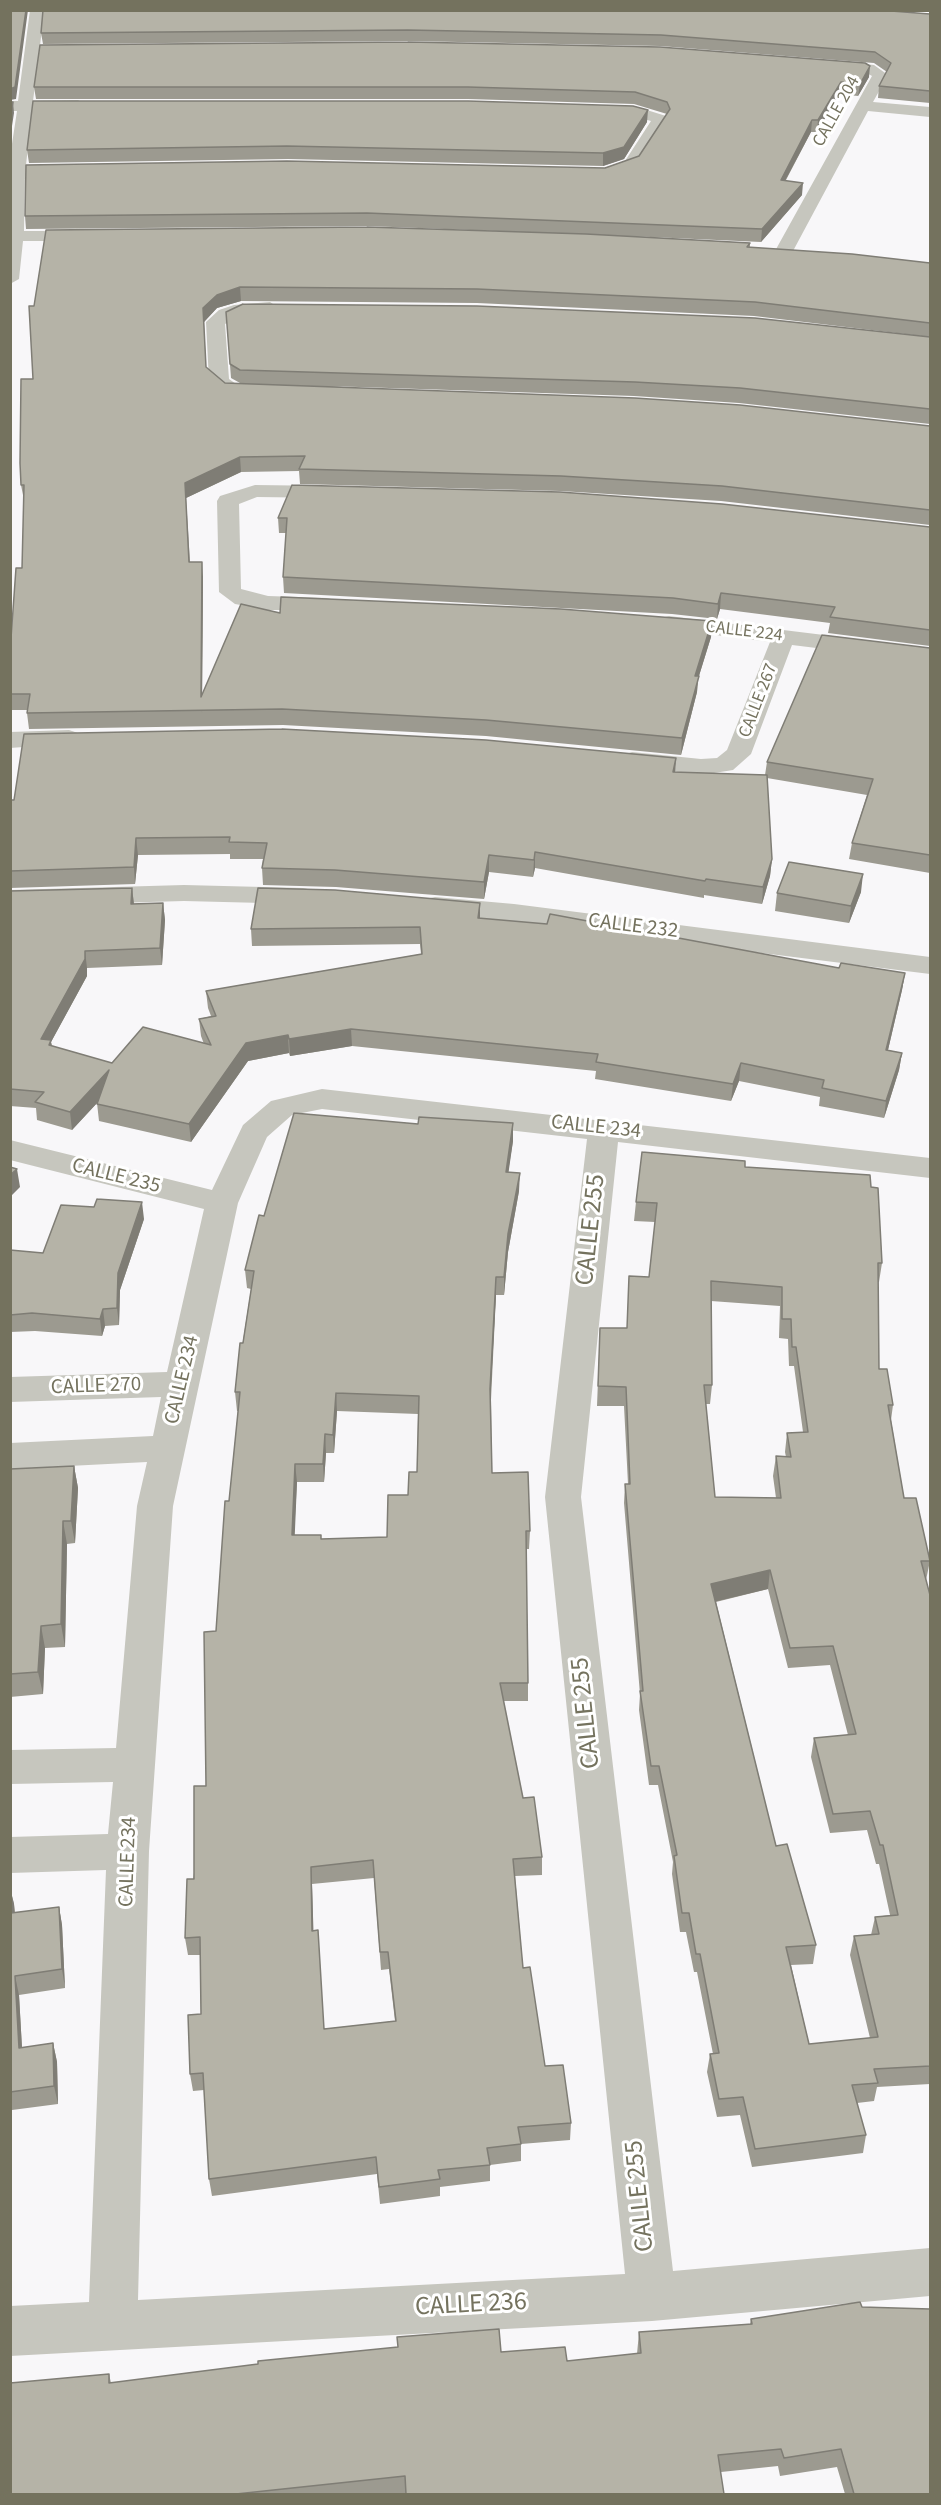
<!DOCTYPE html>
<style>
body{margin:0}
#map{position:relative;width:941px;height:2505px;overflow:hidden;background:#f8f7f9;font-family:"Source Sans 3",sans-serif}
canvas{display:block}
.frame{position:absolute;inset:0;border:12px solid #74725e;pointer-events:none}
</style>
<div id="map">
<canvas width="941" height="2505"></canvas>
<div class="frame"></div>
</div>
<script>
const ctx = document.querySelector('canvas').getContext('2d');
ctx.lineJoin = 'round';
const toPath = rows => new Path2D(rows.map(r => 'M' + r).join(''));
function stroke(path, color, width, dash) { ctx.strokeStyle = color; ctx.lineWidth = width; ctx.lineCap = dash ? 'butt' : 'round'; ctx.setLineDash(dash || []); ctx.stroke(path); }
function paint(path, color) { ctx.fillStyle = color; ctx.fill(path, 'evenodd'); }
function label(font, color, halo, rows, align = 'center') {
  ctx.font = font + ' "Source Sans 3",sans-serif'; ctx.lineWidth = 6; ctx.setLineDash([]); ctx.textBaseline = 'middle'; ctx.strokeStyle = halo; ctx.fillStyle = color; for (const [text, x, y, turn = 0] of rows) {
    ctx.save(); ctx.translate(x, y); ctx.rotate((+turn || 0) * Math.PI / 180); ctx.textAlign = isNaN(turn) ? turn : align; if (halo) ctx.strokeText(text, 0, 0); ctx.fillText(text, 0, 0); ctx.restore();
  }
}
const street = toPath([
 [30,10,44,10,40,46,84,46,91,50,84,54,39,54,33,101,78,100,86,105,78,110,32,110,26,165,69,165,77,170,69,175,25,175,24,231,91,231,100,236,91,241,23,241,19,279,10,284,10,157,17,111,10,111,10,101,18,101,30,10],
 [825,60,874,65,888,75,873,102,930,107,930,117,868,111,793,251,784,256,775,251,872,76,865,72,820,67,818,64,820,61,825,60],
 [603,105,634,106,666,116,668,119,637,167,605,178,589,176,587,172,589,168,604,168,625,161,651,121,633,116,597,113,595,110,597,107,603,105],
 [270,302,279,308,277,312,243,315,225,324,229,379,239,386,266,390,269,394,266,398,259,400,227,395,209,381,206,322,219,310,234,305,270,302],
 [255,485,333,486,341,487,344,492,341,497,333,498,257,497,239,504,241,589,268,596,327,598,335,600,339,605,335,610,268,610,235,604,219,592,217,501,220,496,255,485],
 [669,616,930,648,930,662,792,645,751,754,733,770,701,775,623,765,619,760,623,755,632,752,701,759,717,758,727,750,770,642,661,628,657,623,661,618,669,616],
 [69,730,78,733,82,738,78,743,10,748,10,732,69,730],
 [184,885,303,888,313,890,317,896,313,902,303,904,184,901,10,906,10,890,184,885],
 [435,897,514,904,930,957,930,974,425,911,421,905,425,899,435,897],
 [322,1089,930,1158,930,1178,618,1142,581,1497,673,2271,930,2248,930,2296,652,2321,10,2356,10,2306,89,2302,106,1870,10,1873,10,1837,108,1834,113,1782,10,1784,10,1750,116,1748,137,1506,147,1462,10,1469,10,1443,153,1436,161,1397,10,1402,10,1377,167,1372,204,1209,10,1160,10,1140,212,1190,243,1125,271,1101,322,1089],
 [322,1109,587,1139,545,1497,625,2274,138,2300,149,1851,173,1506,238,1203,267,1137,292,1115,322,1109]
]);
const secondary = toPath([
 [884,10,930,10,930,17,891,14,884,10]
]);
const wall = toPath([
 [43,10,930,10,930,12,887,11,930,14,930,103,878,98,879,86,887,72,874,63,660,46,408,41,43,44,41,33],
 [869,77,858,96,839,94,817,132,811,132,786,180,802,195,761,242,629,236,750,243,750,247,930,263,930,337,754,316,477,303,241,301,217,308,204,322,206,367,225,383,240,383,231,378,226,312,930,337,930,527,930,525,721,501,560,491,300,484,299,471,241,472,186,498,190,562,203,577,202,694,280,613,712,621,711,637,698,679,697,692,681,755,486,736,283,725,29,729,27,713,27,710,10,710,10,652,22,568,24,500,21,485,33,379,34,306,522,232,367,226,26,229,25,216,605,168,639,156,667,114,634,104,468,99,36,99,34,87],
 [328,386,634,396,739,403,930,424,930,426],
 [647,122,624,159,603,166,288,159,29,163,27,150],
 [278,518,930,527,930,648,930,646,828,633,830,623,720,609,717,619,672,614,284,593,283,577,286,533,279,533],
 [930,648,930,873,849,859,852,843,867,795,767,778,772,859,770,876,762,904,704,895,704,898,535,868,533,877,489,872,484,899,336,887,263,885,262,868,263,859,230,859,230,854,138,855,135,884,10,888,10,800,675,772,765,775,767,762],
 [132,888,134,904,163,903,165,920,162,965,87,968,87,976,51,1042,52,1046,112,1063,204,1044,201,1036,199,1019,211,1016,208,1008,206,991,421,954,420,944,252,946,251,929,480,919,839,968,905,973,902,990,888,1050,902,1053,899,1070,884,1118,819,1106,820,1097,739,1081,731,1101,595,1079,596,1071,352,1046,290,1056,289,1053,248,1061,191,1142,99,1121,97,1103,72,1130,37,1120,36,1108,10,1106,10,891],
 [861,892,849,923,775,911,777,893],
 [513,1123,513,1141,508,1172,519,1191,508,1252,504,1295,496,1295,491,1400,492,1473,530,1531,529,1549,526,1549,528,1683,528,1701,503,1701,523,1798,542,1857,542,1875,515,1876,523,1968,545,2066,571,2123,570,2140,521,2144,521,2161,490,2165,490,2181,440,2187,440,2196,380,2204,377,2174,212,2196,209,2179,204,2090,193,2091,190,2074,201,2014,200,1955,188,1955,185,1938,206,1786,216,1631,238,1411,237,1411,235,1392,251,1289,247,1288,245,1270,264,1216,418,1124],
 [337,1411,418,1414,417,1472,408,1495,387,1537,321,1539,294,1535,297,1482,324,1482,326,1453,334,1453],
 [374,1878,381,1970,389,1969,395,2021,324,2029,313,1931,312,1884],
 [745,1167,871,1187,882,1263,879,1282,878,1282,879,1369,893,1405,891,1420,904,1498,930,1561,926,1580,930,1595,930,2084,877,2087,874,2101,857,2103,866,2135,863,2153,752,2167,740,2115,717,2117,707,2072,710,2054,713,2054,697,1972,694,1972,686,1932,680,1932,672,1874,673,1862,658,1785,649,1785,639,1710,640,1694,624,1503,625,1484,628,1484,624,1406,597,1406,600,1328,627,1328,649,1277,655,1222,634,1221,636,1202],
 [711,1301,780,1306,779,1338,788,1339,789,1366,794,1366,803,1432,787,1433,785,1452,786,1457,776,1456,773,1476,776,1498,715,1497,706,1404,710,1404,712,1385],
 [768,1589,788,1668,830,1665,848,1735,814,1738,811,1757,830,1833,867,1830,876,1864,879,1864,890,1915,875,1917,871,1935,854,1936,850,1955,870,2038,809,2044,791,1965,813,1964,816,1945,776,1846,716,1602],
 [144,1219,120,1290,119,1325,105,1326,102,1336,35,1331,10,1332,10,1250,43,1253],
 [74,1466,78,1488,75,1543,67,1544,65,1647,45,1648,43,1694,10,1697,10,1469],
 [10,1888,14,1904,15,1913,59,1907,62,1925,65,1988,19,1995,22,2048,53,2043,57,2062,58,2104,12,2110,10,2137],
 [862,2307,930,2494,845,2494,837,2467,780,2476,778,2466,721,2472,398,2494,10,2494,109,2374,111,2383,501,2352,567,2361,637,2354,639,2332,750,2324,751,2319]
]);
const shadedWall = toPath([
 [26,10,28,10,16,99,10,100,10,89],
 [870,66,869,77,858,96,860,84],
 [841,82,839,94,817,132,818,120],
 [13,102,14,113,10,139,10,118],
 [648,110,647,122,624,159,603,166,603,153],
 [812,120,811,132,779,192,781,180],
 [803,183,802,195,761,242,762,229],
 [240,287,241,301,217,308,204,322,203,308,217,295],
 [240,457,241,472,186,498,185,483],
 [202,562,203,577,202,713,201,697],
 [721,593,720,609,717,619,718,604],
 [712,621,711,637,698,679,697,692,681,755,682,738,695,676],
 [676,758,675,775,673,772],
 [136,838,138,855,135,884,134,867],
 [535,852,535,868,533,877,534,860],
 [489,855,489,872,484,899,484,882],
 [772,859,770,876,762,904,763,887],
 [863,874,861,892,849,923,851,906],
 [132,888,134,905,131,904],
 [163,903,165,920,162,965,160,948],
 [480,903,480,919,478,918],
 [85,951,87,968,87,976,51,1042,54,1057,41,1039],
 [905,973,902,990,884,1067,886,1050],
 [351,1029,352,1046,290,1056,289,1039],
 [288,1035,289,1053,248,1061,191,1142,189,1124,246,1043],
 [902,1053,899,1070,884,1118,886,1101],
 [741,1063,739,1081,731,1101,733,1084],
 [109,1070,111,1088,72,1130,70,1112],
 [513,1123,513,1141,506,1190,506,1172],
 [17,1169,20,1187,10,1197,10,1175],
 [520,1173,519,1191,508,1252,504,1295,504,1277,508,1234],
 [142,1202,144,1219,120,1290,119,1325,117,1308,118,1273],
 [496,1277,496,1295,490,1407,490,1389],
 [103,1309,105,1326,102,1336,100,1319],
 [336,1393,337,1411,334,1453,333,1435],
 [325,1434,326,1453,324,1482,323,1464],
 [295,1464,297,1482,294,1553,292,1535],
 [74,1466,78,1488,75,1543,71,1521],
 [63,1521,67,1544,65,1647,61,1624],
 [770,1570,768,1589,709,1603,711,1584],
 [41,1626,45,1648,43,1694,38,1672],
 [311,1867,312,1884,314,1948,312,1931],
 [10,1888,14,1904,16,1932,11,1913],
 [59,1907,62,1925,65,1988,62,1969],
 [15,1976,19,1995,23,2066,19,2048],
 [53,2043,57,2062,58,2104,54,2086],
 [10,2104,12,2110,10,2137]
]);
const building = toPath([
 [10,10,26,10,15,87,10,89,10,10],
 [43,10,878,10,930,14,930,91,879,86,891,63,875,52,661,35,408,30,41,33,43,10],
 [408,42,660,47,865,63,870,66,860,84,841,82,818,120,812,120,781,180,803,183,762,229,367,213,25,216,26,165,287,161,605,168,639,156,670,109,667,102,635,92,468,87,34,87,40,45,408,42],
 [33,101,468,101,633,106,648,110,624,147,603,153,287,146,27,150,33,101],
 [10,102,13,102,10,118,10,102],
 [367,227,586,234,750,243,747,247,852,254,930,263,930,323,755,302,477,289,240,287,217,295,203,308,206,367,225,383,635,398,740,405,930,426,930,510,722,486,561,476,299,469,305,456,240,457,185,483,189,562,202,562,201,697,241,604,280,613,281,597,561,609,712,621,695,676,699,676,682,738,486,720,282,709,27,713,30,694,10,694,10,652,16,568,22,568,24,485,21,485,20,463,21,379,33,379,29,306,34,306,46,230,367,227],
 [243,304,477,306,755,318,930,337,930,409,740,388,635,382,240,370,230,364,226,312,243,304],
 [292,485,560,492,722,504,930,527,930,630,830,617,835,607,721,593,718,604,673,598,283,577,287,518,278,518,292,485],
 [822,635,930,648,930,855,852,843,873,779,767,762,822,635],
 [282,729,486,740,676,758,673,772,767,775,772,859,763,887,706,879,705,881,535,852,534,860,489,855,484,882,335,870,262,868,267,843,229,842,230,837,136,838,134,867,10,871,10,800,14,800,24,734,282,729],
 [789,862,863,874,851,906,777,893,789,862],
 [132,888,131,904,163,903,160,948,85,951,85,959,41,1039,51,1040,49,1045,112,1063,143,1027,211,1045,199,1019,216,1016,206,991,422,954,420,927,251,929,258,888,335,890,480,903,478,918,547,924,550,914,839,968,841,963,905,973,886,1050,902,1053,886,1101,822,1088,824,1080,741,1063,733,1084,596,1062,598,1054,351,1029,289,1039,288,1035,246,1043,189,1124,97,1104,109,1070,70,1112,35,1102,44,1092,10,1089,10,891,132,888],
 [294,1113,418,1124,419,1117,513,1123,506,1172,520,1173,508,1234,504,1277,496,1277,490,1389,492,1473,528,1472,530,1531,526,1531,528,1683,500,1683,523,1798,534,1797,542,1857,513,1859,523,1968,530,1967,545,2066,563,2065,571,2123,518,2127,521,2144,487,2148,490,2165,438,2170,440,2179,379,2187,376,2157,209,2179,203,2073,190,2074,188,2015,201,2014,200,1937,185,1938,187,1879,194,1879,194,1786,206,1786,204,1632,216,1631,225,1501,229,1501,240,1392,235,1392,240,1343,243,1343,254,1271,245,1270,259,1215,264,1216,294,1113],
 [336,1393,419,1396,417,1472,409,1472,408,1495,388,1495,387,1537,321,1539,321,1535,292,1535,295,1464,323,1464,325,1434,333,1435,336,1393],
 [373,1860,380,1952,388,1952,396,2021,324,2029,318,1930,312,1931,311,1867,373,1860],
 [642,1152,745,1161,745,1167,870,1175,871,1187,878,1188,882,1263,878,1263,879,1369,887,1369,893,1405,888,1405,904,1498,916,1498,930,1561,921,1561,930,1595,930,2066,874,2069,878,2083,852,2085,866,2135,755,2149,743,2097,719,2099,710,2054,719,2053,700,1954,696,1954,689,1913,682,1913,674,1856,677,1855,659,1766,651,1766,640,1691,643,1691,625,1484,630,1484,626,1387,598,1386,600,1328,627,1328,629,1276,649,1277,657,1203,636,1202,642,1152],
 [711,1281,782,1287,782,1319,791,1319,792,1347,796,1347,808,1432,787,1433,791,1457,776,1456,781,1498,715,1497,704,1385,712,1385,711,1281],
 [770,1570,790,1648,833,1646,856,1734,814,1738,833,1814,870,1811,880,1845,883,1845,898,1915,875,1917,879,1934,854,1936,878,2037,809,2044,786,1947,816,1945,787,1844,776,1846,711,1584,770,1570],
 [10,1167,17,1169,10,1175,10,1167],
 [97,1199,142,1202,118,1273,117,1308,103,1309,100,1319,32,1313,10,1315,10,1250,43,1253,61,1205,94,1207,97,1199],
 [74,1466,71,1521,63,1521,61,1624,41,1626,38,1672,10,1674,10,1469,74,1466],
 [10,1895,11,1913,59,1907,62,1969,15,1976,19,2048,53,2043,54,2086,10,2092,10,1895],
 [860,2302,862,2307,930,2309,930,2494,854,2494,841,2449,784,2458,781,2449,718,2455,724,2494,406,2494,405,2476,236,2494,10,2494,10,2383,109,2374,109,2383,258,2364,258,2361,398,2347,397,2337,499,2329,501,2352,565,2347,567,2361,641,2353,639,2332,752,2324,751,2319,860,2302]
]);
const farStreetnames = [
 ["CALLE 204",837,112,-61],
 ["CALLE 224",744,632,7],
 ["CALLE 267",759,701,-69]
];
const streetNames = [
 ["CALLE 232",633,927,7],
 ["CALLE 234",596,1128,6],
 ["CALLE 235",116,1177,14],
 ["CALLE 234",183,1380,-77],
 ["CALLE 270",96,1387,-2],
 ["CALLE 234",129,1862,-88]
];
const nearStreetnames = [
 ["CALLE 255",592,1230,-84],
 ["CALLE 255",587,1713,-96],
 ["CALLE 255",641,2196,-96],
 ["CALLE 236",471,2306,-3]
];
stroke(secondary, '#bbbab1', 3);
paint(street, '#c6c6be');
paint(secondary, '#fff');
paint(wall, '#9c9a90');
paint(shadedWall, '#7f7d75');
paint(building, '#b5b3a7');
stroke(building, '#7f7d75', 1.5);
label('18px', '#74725e', '#fff', farStreetnames);
label('21px', '#74725e', '#fff', streetNames);
label('26px', '#74725e', '#fff', nearStreetnames);
</script>
